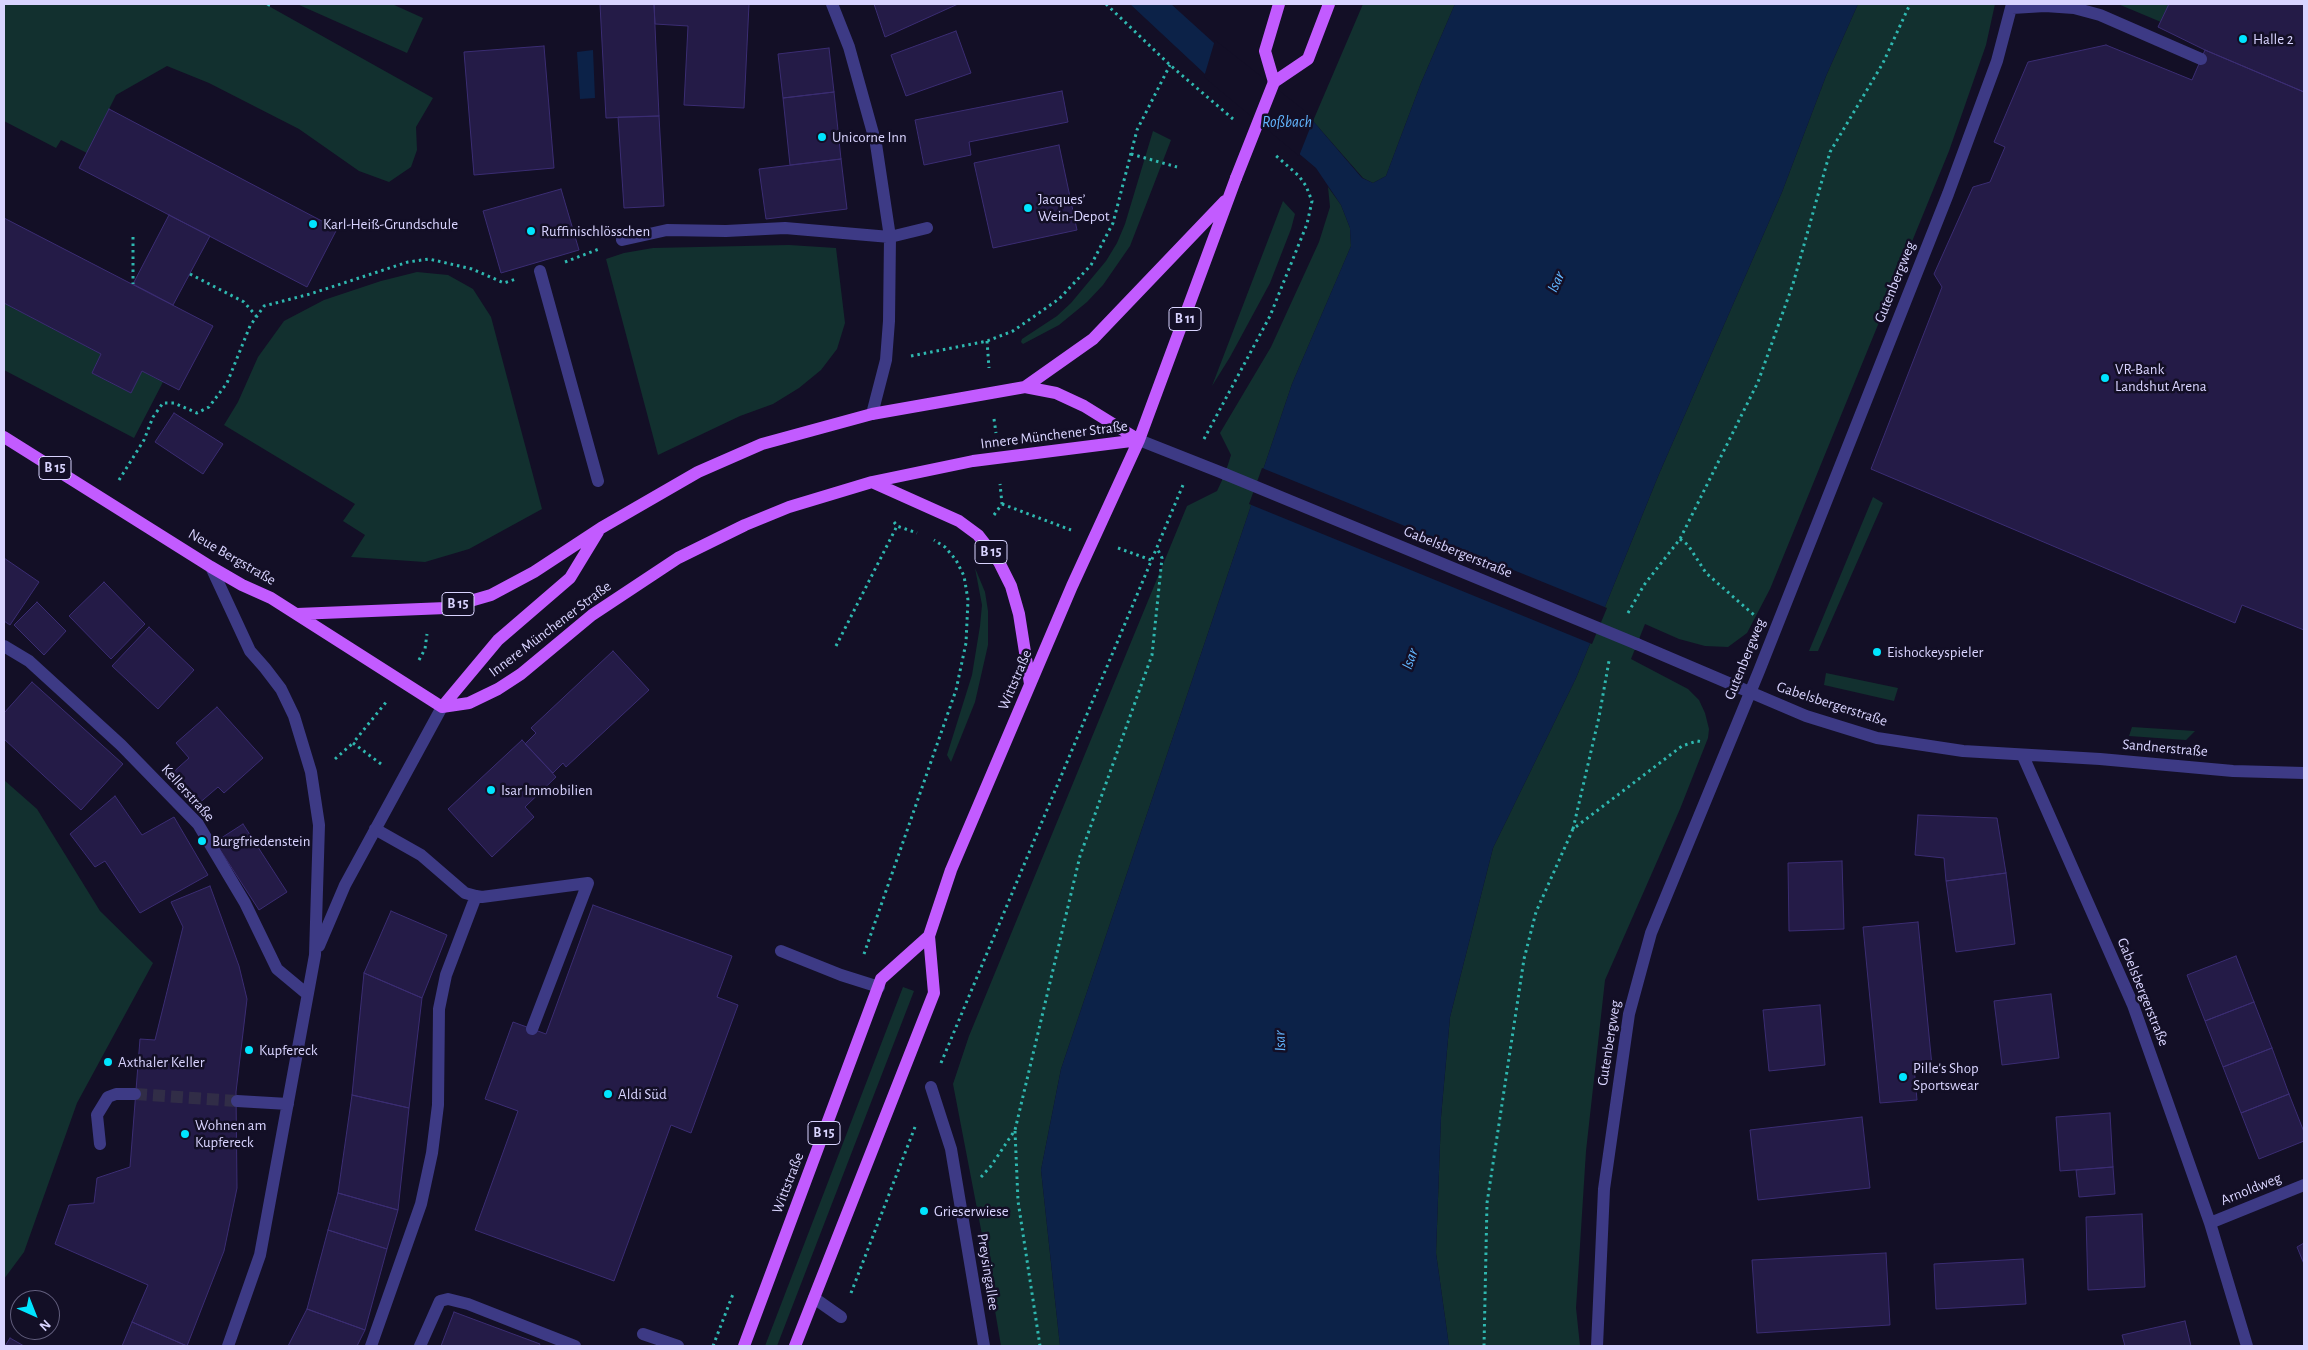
<!DOCTYPE html>
<meta charset="utf-8">
<style>
body{margin:0}
#map{position:relative;width:2308px;height:1350px;overflow:hidden;background:#130f26;font-family:"Alegreya Sans",sans-serif}
canvas{display:block}
.frame{position:absolute;inset:0;border:5px solid #d9d4ff;pointer-events:none}
.north{position:absolute;left:10px;top:1290px;width:50px;height:50px;box-sizing:border-box;background:#130f26;border:1px solid #625e7d;border-radius:50%;rotate:136deg;font-size:14px;font-weight:700;line-height:20px;text-align:center;color:#d9d4ff}
.north::after{content:'';display:block;margin:auto;width:18px;height:22px;background:#00e5ff;clip-path:polygon(50% 0,100% 100%,50% 72%,0 100%)}
</style>
<div id="map">
<canvas width="2308" height="1350"></canvas>
<div class="frame"></div>
<div class="north">N</div>
</div>
<script>
const ctx = document.querySelector('canvas').getContext('2d');
ctx.lineJoin = 'round';
function paint(path, color) { ctx.fillStyle = color; ctx.fill(path, 'evenodd'); }
const toPath = rows => new Path2D(rows.map(r => 'M' + r).join(''));
function stroke(path, color, width, dash) { ctx.strokeStyle = color; ctx.lineWidth = width; ctx.lineCap = dash ? 'butt' : 'round'; ctx.setLineDash(dash || []); ctx.stroke(path); }
function label(font, color, halo, rows, align = 'center') {
  ctx.font = font + ' "Alegreya Sans",sans-serif'; ctx.lineWidth = 5; ctx.setLineDash([]); ctx.textBaseline = 'middle'; ctx.strokeStyle = halo; ctx.fillStyle = color; for (const [text, x, y, turn = 0] of rows) {
    ctx.save(); ctx.translate(x, y); ctx.rotate((+turn || 0) * Math.PI / 180); ctx.textAlign = isNaN(turn) ? turn : align; if (halo) ctx.strokeText(text, 0, 0); ctx.fillText(text, 0, 0); ctx.restore();
  }
}
const green = toPath([
 [4,4,265,4,433,98,416,127,417,150,411,167,389,182,359,171,299,129,209,83,167,66,116,95,87,153,61,140,56,148,4,121],
 [297,4,392,4,423,18,407,53],
 [1363,4,1455,4,1421,83,1386,176,1373,183,1363,178,1313,121],
 [1858,4,1995,4,1986,45,1949,151,1770,589,1747,633,1728,647,1705,646,1679,639,1645,624,1631,659,1688,689,1699,700,1705,713,1709,729,1708,738,1680,809,1605,980,1586,1151,1576,1308,1580,1346,1449,1346,1436,1253,1441,1117,1450,1017,1493,848,1576,678,1659,474,1782,192,1826,76],
 [2118,4,2169,4,2161,22],
 [1153,131,1171,140,1130,246,1103,285,1087,302,1059,325,1023,344,1021,342,1022,339,1057,316,1071,303,1106,261,1117,243,1125,224],
 [1328,187,1341,205,1350,228,1351,246,1292,384,1061,1069,1041,1170,1060,1346,1001,1346,984,1245,953,1084,969,1036,1187,506,1217,491,1225,474,1231,455,1220,433,1271,347,1319,242,1330,207],
 [1283,201,1295,214,1291,229,1270,283,1230,357,1212,386],
 [789,245,836,248,845,323,837,349,821,370,799,388,773,404,740,416,658,455,606,259,624,253,653,248],
 [417,272,448,275,473,289,491,317,542,509,469,549,425,562,351,557,365,535,343,521,355,504,224,425,238,402,258,357,284,321,324,300,381,281],
 [4,303,101,354,92,373,131,393,142,371,163,382,134,438,4,370],
 [1873,497,1883,503,1818,651,1809,651],
 [975,568,985,592,988,611,988,645,975,702,951,762,947,755,972,675,980,626,982,605],
 [1826,673,1898,688,1894,701,1824,685],
 [2132,727,2195,731,2186,740,2129,736],
 [4,780,37,809,100,911,153,963,77,1103,24,1252,4,1279],
 [903,987,914,991,777,1346,765,1346]
]);
const water = toPath([
 [1130,4,1171,4,1214,43,1313,121,1362,178,1373,183,1386,176,1421,83,1455,4,1858,4,1826,76,1782,192,1659,474,1576,678,1493,848,1450,1017,1441,1117,1436,1253,1449,1346,1060,1346,1041,1170,1061,1069,1292,384,1351,246,1350,228,1341,205,1316,168,1205,74],
 [593,50,595,98,580,99,577,52]
]);
const pier = toPath([
 [1215,40,1314,118,1299,156,1204,77],
 [1262,468,1607,608,1592,644,1249,504]
]);
const building = toPath([
 [600,4,654,4,659,116,606,118,600,4],
 [654,4,749,4,744,108,684,105,688,26,655,24,654,4],
 [874,4,958,4,885,37,874,4],
 [2169,4,2304,4,2304,92,2205,50,2158,27,2169,4],
 [956,31,971,73,906,96,891,55,956,31],
 [2106,45,2192,80,2205,50,2304,92,2304,630,2242,605,2235,623,1871,469,1942,287,1934,274,1973,187,1990,182,2005,147,1994,142,2028,62,2106,45],
 [544,46,554,168,474,175,464,52,544,46],
 [829,48,834,92,783,98,778,54,829,48],
 [1062,91,1068,122,969,142,971,155,924,165,915,120,1062,91],
 [834,92,841,159,790,165,783,98,834,92],
 [109,109,337,229,307,287,79,168,109,109],
 [659,116,664,206,624,208,618,117,659,116],
 [1059,145,1077,230,993,248,974,163,1059,145],
 [841,159,847,209,766,219,759,169,841,159],
 [561,189,579,250,501,273,483,211,561,189],
 [169,215,210,236,173,305,133,284,169,215],
 [4,218,213,326,179,390,142,371,131,393,92,373,101,354,4,303,4,218],
 [174,413,223,444,203,474,155,442,174,413],
 [4,558,39,582,10,625,4,621,4,558],
 [104,582,145,624,111,659,69,616,104,582],
 [37,602,66,631,44,655,14,625,37,602],
 [149,627,194,670,158,709,112,666,149,627],
 [613,651,649,690,566,767,563,763,553,773,525,744,536,733,531,728,613,651],
 [32,682,123,764,81,810,4,739,4,713,32,682],
 [217,707,263,758,224,793,218,787,197,805,170,775,189,758,176,743,217,707],
 [522,740,556,777,525,807,534,817,492,857,448,809,522,740],
 [115,796,142,835,174,817,208,875,140,913,105,861,95,867,70,834,115,796],
 [1918,815,1997,818,2006,873,1946,881,1944,858,1915,855,1918,815],
 [243,824,287,892,259,910,215,842,243,824],
 [1842,861,1844,929,1789,931,1788,863,1842,861],
 [2006,873,2015,944,1956,952,1946,881,2006,873],
 [210,886,239,966,247,999,236,1092,237,1188,224,1251,187,1346,132,1322,148,1285,55,1244,69,1205,94,1203,97,1178,130,1167,140,1039,155,1040,183,927,171,902,210,886],
 [593,905,732,956,717,997,738,1005,691,1133,671,1125,614,1281,475,1230,518,1111,485,1099,513,1022,546,1034,593,905],
 [391,911,447,935,422,998,364,973,391,911],
 [1918,922,1932,1066,1914,1067,1917,1100,1880,1103,1863,927,1918,922],
 [2236,956,2254,1002,2205,1021,2187,975,2236,956],
 [364,973,422,998,409,1108,352,1095,364,973],
 [2051,994,2059,1058,2002,1065,1994,1001,2051,994],
 [2254,1002,2272,1048,2223,1067,2205,1021,2254,1002],
 [1820,1005,1825,1065,1769,1071,1763,1010,1820,1005],
 [2272,1048,2289,1094,2241,1113,2223,1067,2272,1048],
 [2289,1094,2304,1132,2304,1141,2259,1159,2241,1113,2289,1094],
 [352,1095,409,1108,398,1210,338,1193,352,1095],
 [2110,1113,2113,1167,2060,1171,2056,1117,2110,1113],
 [1862,1117,1870,1188,1758,1200,1750,1130,1862,1117],
 [2113,1167,2115,1194,2079,1197,2076,1170,2113,1167],
 [338,1193,398,1210,387,1249,328,1230,338,1193],
 [2142,1214,2145,1287,2088,1290,2086,1217,2142,1214],
 [328,1230,387,1249,365,1330,307,1309,328,1230],
 [2304,1243,2304,1264,2297,1247,2304,1243],
 [1886,1253,1890,1325,1757,1333,1752,1260,1886,1253],
 [2023,1259,2026,1304,1936,1309,1934,1264,2023,1259],
 [307,1309,365,1330,357,1346,288,1346,307,1309],
 [454,1312,540,1344,539,1346,441,1346,454,1312],
 [2185,1321,2191,1346,2125,1346,2122,1335,2185,1321],
 [132,1322,187,1346,122,1346,132,1322],
 [10,1338,24,1346,5,1346,10,1338]
]);
const minorTunnel = toPath([
 [135,1094,237,1101]
]);
const path = toPath([
 [1106,4,1170,65,1233,119],
 [268,6,269,4],
 [1131,154,1177,167],
 [133,237,133,284],
 [565,262,599,249],
 [190,274,244,302,257,317],
 [987,341,989,368],
 [911,356,987,341,1013,331,1059,299,1091,265,1113,223,1137,130,1170,65],
 [994,419,996,433],
 [1204,439,1270,316,1307,224,1312,201,1306,186,1299,176,1274,154],
 [119,480,144,440,153,417,163,403,174,403,197,413,209,407,227,383,250,326,264,306,310,294,408,262,429,259,472,269,504,283,516,279],
 [1002,504,1071,530],
 [994,515,1002,504,1000,484],
 [894,522,897,526,917,533],
 [1680,539,1688,545,1706,573,1754,615],
 [1118,548,1151,560],
 [1628,613,1644,585,1680,539,1758,382,1793,284,1830,152,1883,63,1910,4],
 [836,646,897,526],
 [419,660,425,649,427,634],
 [335,759,353,743],
 [381,764,353,743,387,701],
 [1573,829,1599,717,1609,661],
 [864,954,956,690,966,643,968,600,964,576,956,560,945,547,934,540],
 [941,1063,1183,485],
 [1015,1131,1018,1201,1040,1346],
 [981,1177,991,1166,1015,1130,1080,856,1152,655,1162,558,1157,548],
 [851,1293,915,1127],
 [713,1346,733,1294],
 [1484,1346,1487,1203,1524,959,1536,912,1573,829,1682,746,1697,741,1702,742]
]);
const minor = toPath([
 [832,4,849,47,876,144,890,237,889,321,886,360,872,414],
 [2012,8,2045,6,2074,8,2100,15,2201,59],
 [622,240,667,230,726,231,785,228,890,237,927,228],
 [540,271,598,481],
 [1139,440,1225,474],
 [211,567,250,651,265,668,281,689,294,716,311,772,319,825,315,955,260,1255,228,1346],
 [1637,644,1806,716,1877,738,1963,751,2100,759,2233,771,2304,773],
 [4,646,29,661,121,745,198,824,245,903,277,969,307,994],
 [2023,756,2133,1005,2210,1223,2247,1346],
 [375,829,421,855,465,893,476,896,482,897,588,883,532,1029],
 [319,946,345,885,442,707],
 [781,951,841,975,879,987],
 [931,1087,951,1149,984,1346],
 [237,1101,288,1104],
 [100,1144,97,1115,108,1097,116,1094,135,1094],
 [2210,1223,2304,1185],
 [814,1298,841,1317],
 [643,1334,678,1346],
 [371,1346,421,1204,432,1153,438,1105,439,1009,446,975,476,896],
 [420,1346,440,1301,448,1299,468,1304,575,1346],
 [1597,1346,1604,1189,1629,1014,1651,933,1759,671,1948,194,1997,61,2012,4]
]);
const major = toPath([
 [1279,4,1265,51,1274,82,1308,59,1329,4],
 [1025,387,1093,339,1225,201],
 [4,437,211,567,242,585,271,598,442,707],
 [872,482,959,521,978,535,999,562,1011,586,1019,614,1030,684],
 [297,614,446,608,491,595,534,572,601,528,698,472,762,444,872,414,1025,387,1056,393,1084,406,1139,440],
 [442,707,469,703,498,689,521,674,592,615,678,558,745,525,789,507,872,482,973,461,1139,440],
 [442,707,498,640,570,578,598,532],
 [744,1346,881,979,929,936],
 [795,1346,934,993,929,936,951,870,1072,586,1139,440,1236,178]
]);
const minorBridge = toPath([
 [1225,474,1637,644]
]);
const majorBridge = toPath([
 [1236,178,1274,82]
]);
const markers = [
 [2243,39,5,"#00e5ff"],
 [822,137,5,"#00e5ff"],
 [1028,208,5,"#00e5ff"],
 [313,224,5,"#00e5ff"],
 [531,231,5,"#00e5ff"],
 [2105,378,5,"#00e5ff"],
 [1877,652,5,"#00e5ff"],
 [491,790,5,"#00e5ff"],
 [202,841,5,"#00e5ff"],
 [249,1050,5,"#00e5ff"],
 [108,1062,5,"#00e5ff"],
 [1903,1077,5,"#00e5ff"],
 [608,1094,5,"#00e5ff"],
 [185,1134,5,"#00e5ff"],
 [924,1211,5,"#00e5ff"]
];
const shields = [
 [1185,319,32],
 [55,468,32],
 [991,552,32],
 [458,604,32],
 [824,1133,32]
];
const shieldNames = [
 ["B 11",1185,319],
 ["B 15",55,468],
 ["B 15",991,552],
 ["B 15",458,604],
 ["B 15",824,1133]
];
const poiNames = [
 ["Halle 2",2253,39],
 ["Unicorne Inn",832,137],
 ["Jacques’",1038,199],
 ["Wein-Depot",1038,216],
 ["Karl-Heiß-Grundschule",323,224],
 ["Ruffinischlösschen",541,231],
 ["VR-Bank",2115,369],
 ["Landshut Arena",2115,386],
 ["Eishockeyspieler",1887,652],
 ["Isar Immobilien",501,790],
 ["Burgfriedenstein",212,841],
 ["Kupfereck",259,1050],
 ["Axthaler Keller",118,1062],
 ["Pille's Shop",1913,1068],
 ["Sportswear",1913,1085],
 ["Aldi Süd",618,1094],
 ["Wohnen am",195,1125],
 ["Kupfereck",195,1142],
 ["Grieserwiese",934,1211]
];
const streetNames = [
 ["Gutenbergweg",1895,282,-68],
 ["Innere Münchener Straße",1054,435,-7],
 ["Gabelsbergerstraße",1458,552,22],
 ["Neue Bergstraße",232,557,30],
 ["Innere Münchener Straße",550,629,-37],
 ["Gutenbergweg",1745,659,-68],
 ["Wittstraße",1015,680,-67],
 ["Gabelsbergerstraße",1832,704,18],
 ["Sandnerstraße",2165,748,5],
 ["Kellerstraße",188,793,48],
 ["Gabelsbergerstraße",2143,992,68],
 ["Gutenbergweg",1609,1043,-81],
 ["Wittstraße",788,1183,-69],
 ["Arnoldweg",2251,1189,-22],
 ["Preysingallee",988,1272,81]
];
const waterNames = [
 ["Roßbach",1287,122],
 ["Isar",1556,282,-65],
 ["Isar",1410,659,-70],
 ["Isar",1280,1041,-93]
];
paint(green, '#12302f');
paint(water, '#0c2248');
paint(pier, '#130f26');
paint(building, '#241b47');
stroke(building, '#3b2d73', 1);
stroke(minorTunnel, '#312d47', 12, [12, 6]);
stroke(path, '#2fb8b0', 3, [2.5, 4]);
stroke(minor, '#3d3a85', 12);
stroke(major, '#c25bff', 12);
stroke(minorBridge, '#3d3a85', 12);
stroke(majorBridge, '#c25bff', 12);
for (const [x, y, r, color] of markers) { const dot = new Path2D(); dot.arc(x, y, r, 0, 2 * Math.PI); ctx.fillStyle = color; ctx.fill(dot); stroke(dot, '#130f26', 2); }
for (const [x, y, w] of shields) { const box = new Path2D(); box.roundRect(x - w / 2, y - 11.5, w, 23, 4); ctx.fillStyle = '#130f26'; ctx.fill(box); stroke(box, '#d9d4ff', 1); }
label('bold 14px', '#d9d4ff', null, shieldNames);
label('15px', '#d9d4ff', '#130f26', poiNames, 'left');
label('15px', '#d9d4ff', '#130f26', streetNames);
label('italic 16px', '#62b6ff', '#130f26', waterNames);
</script>
